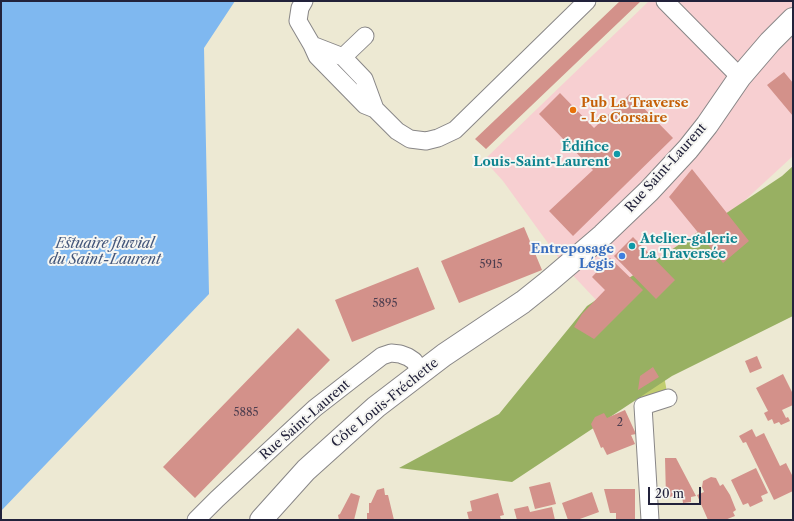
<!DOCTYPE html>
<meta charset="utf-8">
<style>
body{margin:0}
#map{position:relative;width:794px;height:521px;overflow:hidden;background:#ede9d3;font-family:"Libre Caslon Text",serif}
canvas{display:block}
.frame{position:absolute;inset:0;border:2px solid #22223b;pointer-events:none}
.scale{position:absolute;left:648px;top:487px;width:53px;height:18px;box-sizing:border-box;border:2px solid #22223b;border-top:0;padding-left:5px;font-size:12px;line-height:14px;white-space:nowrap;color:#22223b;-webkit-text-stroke:3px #f6f6f2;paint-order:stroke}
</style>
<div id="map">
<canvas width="794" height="521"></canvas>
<div class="frame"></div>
<div class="scale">20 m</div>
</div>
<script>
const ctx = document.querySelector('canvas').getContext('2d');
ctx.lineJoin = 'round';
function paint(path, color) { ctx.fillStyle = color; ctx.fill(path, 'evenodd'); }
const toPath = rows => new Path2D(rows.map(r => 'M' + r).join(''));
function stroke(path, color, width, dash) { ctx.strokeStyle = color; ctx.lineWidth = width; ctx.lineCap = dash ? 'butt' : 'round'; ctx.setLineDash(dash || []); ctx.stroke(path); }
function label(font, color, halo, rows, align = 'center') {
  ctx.font = font + ' "Libre Caslon Text",serif'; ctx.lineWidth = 4; ctx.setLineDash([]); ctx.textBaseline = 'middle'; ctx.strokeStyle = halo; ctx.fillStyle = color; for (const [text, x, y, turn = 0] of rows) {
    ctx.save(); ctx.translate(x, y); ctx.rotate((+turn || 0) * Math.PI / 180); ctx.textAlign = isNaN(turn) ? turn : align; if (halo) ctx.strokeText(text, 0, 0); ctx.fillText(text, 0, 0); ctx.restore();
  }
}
const built = toPath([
 [649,1,793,1,793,156,615,320,566,268,503,181,484,160]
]);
const green = toPath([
 [663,370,668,398,643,406,633,385]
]);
const forest = toPath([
 [793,166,793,316,672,376,512,482,399,468,499,414,587,306,782,176]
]);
const water = toPath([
 [1,1,235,1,204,48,209,294,1,511]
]);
const building = toPath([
 [620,1,641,1,486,149,475,139],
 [784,72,793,83,793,116,767,85],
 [560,93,594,128,630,94,673,138,573,236,549,211,593,170,539,114],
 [692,169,749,241,723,263,669,197],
 [524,227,542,270,459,303,441,261],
 [633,237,675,280,656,299,614,256],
 [610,258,643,290,594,339,574,327,582,314,605,290,592,277],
 [418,267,435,309,352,342,335,300],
 [298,328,330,360,195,498,163,467],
 [757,356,762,368,750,373,745,361],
 [653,367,659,377,638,390,640,376],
 [783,374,793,394,793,405,782,410,786,418,788,417,790,421,781,425,779,422,774,424,772,419,768,421,764,413,768,411,756,388],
 [625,410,636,434,631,435,635,444,607,455,603,447,601,448,591,424,595,417,604,413,607,418],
 [752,429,756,437,764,433,780,466,786,463,793,477,793,491,774,500,746,442,743,443,739,436],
 [665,458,676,458,696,496,691,497,691,502,683,503,682,496,666,497],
 [756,468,768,493,761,496,763,501,750,507,748,503,743,505,731,480],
 [711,477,716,478,720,486,723,484,730,495,736,510,733,512,735,516,725,520,708,520,697,495,704,492,702,487,703,481],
 [550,482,556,504,535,509,529,487],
 [384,488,385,495,388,495,394,520,367,520,367,513,369,513,369,503,371,503,377,490],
 [604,489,635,489,635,520,616,520,616,513,610,513],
 [592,492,599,512,577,520,568,520,562,503],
 [351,493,360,496,354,520,339,520,338,515,340,514],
 [498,493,504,515,500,516,501,520,469,520,467,512,472,511,470,501],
 [528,506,530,512,552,507,555,520,517,520,514,509]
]);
const minor = toPath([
 [304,1,300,8,298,21,312,45,317,56,365,105,375,109],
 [665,1,740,77],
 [312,45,343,57,364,79,375,109,397,131,410,139,426,141,438,138,455,130,587,1],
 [343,57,365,36],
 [196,520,217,499,315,408,382,356,391,353,400,354,408,357,414,361,421,372],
 [650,520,643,406,668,398]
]);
const major = toPath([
 [261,520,306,470,376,407,444,355,523,302,548,282,603,235,649,191,688,149,707,125,740,77,770,42,793,19]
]);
const markers = [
 [573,110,4,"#e8710a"],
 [617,154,4,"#0f9aa8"],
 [632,246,4,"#0f9aa8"],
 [622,256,4,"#3f7fe0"]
];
const numberNames = [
 ["5915",491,265],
 ["5895",385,304],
 ["5885",246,413],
 ["2",620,423]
];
const foodNames = [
 ["Pub La Traverse",581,103],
 ["- Le Corsaire",581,118]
];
const cultureNames = [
 ["Édifice",609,147],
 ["Louis-Saint-Laurent",609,162],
 ["Atelier-galerie",640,239,"left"],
 ["La Traversée",640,254,"left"]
];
const streetNames = [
 ["Rue Saint-Laurent",666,168,-48],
 ["Côte Louis-Fréchette",385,403,-39],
 ["Rue Saint-Laurent",305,420,-41]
];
const shopNames = [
 ["Entreposage",614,249],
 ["Légis",614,264]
];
const waterNames = [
 ["Estuaire fluvial",105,244],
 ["du Saint-Laurent",105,260]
];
paint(built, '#f7cfd1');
paint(green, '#c1cd6f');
paint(forest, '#98b062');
paint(water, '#7fb8f0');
paint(building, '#d3918a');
stroke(minor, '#888687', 19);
stroke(major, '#888687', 24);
stroke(minor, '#fff', 17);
stroke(major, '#fff', 22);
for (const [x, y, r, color] of markers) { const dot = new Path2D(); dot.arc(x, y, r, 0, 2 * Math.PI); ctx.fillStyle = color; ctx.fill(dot); stroke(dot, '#f6f6f2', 1.5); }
label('11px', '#4e3e4f', null, numberNames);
label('bold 13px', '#c56008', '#f6f6f2', foodNames, 'left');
label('bold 13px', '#0d838f', '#f6f6f2', cultureNames, 'right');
label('13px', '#22223b', '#f6f6f2', streetNames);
label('bold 13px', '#366cbe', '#f6f6f2', shopNames, 'right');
label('italic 14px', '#43567a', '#f6f6f2', waterNames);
</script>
